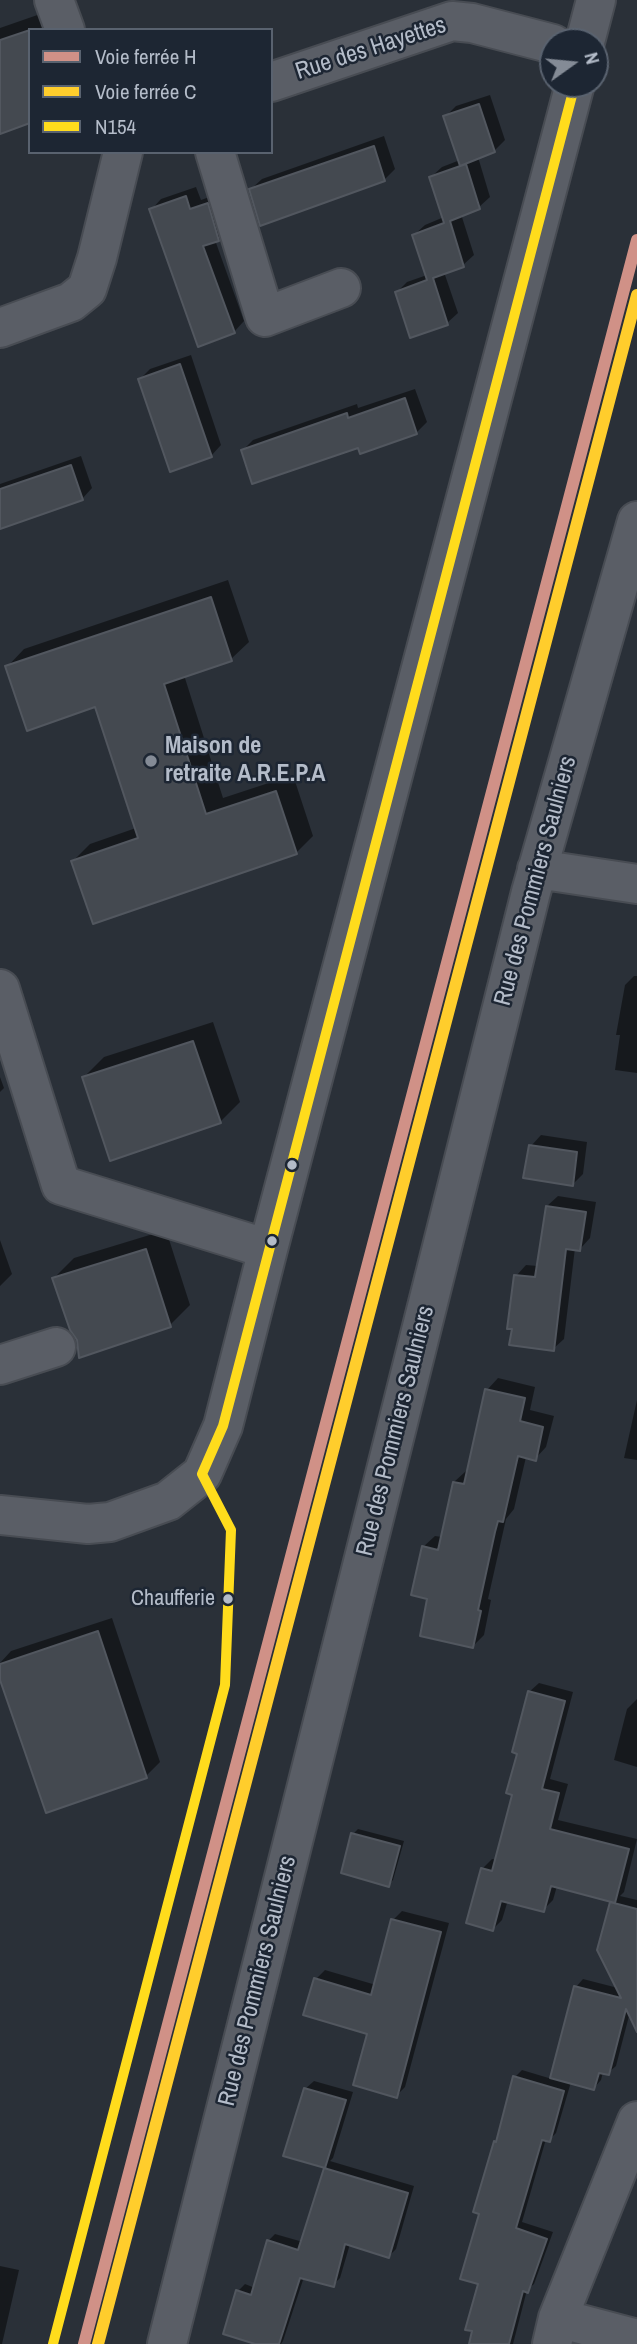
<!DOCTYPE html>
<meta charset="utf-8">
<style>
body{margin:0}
#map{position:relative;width:637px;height:2344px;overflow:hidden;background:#2a3038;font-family:"Archivo Narrow",sans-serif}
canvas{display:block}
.legend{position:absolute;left:28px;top:28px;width:245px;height:126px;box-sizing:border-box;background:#1d2633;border:2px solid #59626f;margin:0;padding:9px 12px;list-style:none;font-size:21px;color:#b4bcc9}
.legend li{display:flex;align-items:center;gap:14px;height:35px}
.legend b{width:35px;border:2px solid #59626f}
.north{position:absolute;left:539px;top:28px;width:70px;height:70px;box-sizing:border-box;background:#1d2633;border:2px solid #59626f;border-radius:50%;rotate:75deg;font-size:19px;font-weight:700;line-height:28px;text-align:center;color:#b4bcc9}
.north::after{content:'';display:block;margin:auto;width:24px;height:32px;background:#848b96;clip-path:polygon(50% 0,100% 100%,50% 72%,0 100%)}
</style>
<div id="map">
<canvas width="637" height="2344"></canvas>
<ul class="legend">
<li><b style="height:9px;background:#d09187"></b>Voie ferrée H</li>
<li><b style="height:9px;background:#ffcd2c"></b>Voie ferrée C</li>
<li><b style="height:9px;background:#ffdc1c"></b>N154</li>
</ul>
<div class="north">N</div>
</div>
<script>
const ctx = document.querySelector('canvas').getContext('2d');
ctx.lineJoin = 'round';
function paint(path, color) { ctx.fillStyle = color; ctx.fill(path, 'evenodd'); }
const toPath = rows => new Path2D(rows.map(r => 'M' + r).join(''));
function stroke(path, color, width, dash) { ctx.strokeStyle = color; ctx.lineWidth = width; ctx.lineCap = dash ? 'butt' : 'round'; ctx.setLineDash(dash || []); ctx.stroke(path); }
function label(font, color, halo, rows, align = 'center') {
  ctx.font = font + ' "Archivo Narrow",sans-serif'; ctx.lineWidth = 5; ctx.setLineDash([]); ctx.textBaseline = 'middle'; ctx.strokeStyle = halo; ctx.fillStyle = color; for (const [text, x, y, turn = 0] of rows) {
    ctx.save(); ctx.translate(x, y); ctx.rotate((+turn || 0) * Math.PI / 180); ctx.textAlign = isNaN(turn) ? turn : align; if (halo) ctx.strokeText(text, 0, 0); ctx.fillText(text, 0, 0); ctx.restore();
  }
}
const shadow = toPath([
 [46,12,52,30,30,30,30,122,0,132,0,28],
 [490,95,505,140,494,151,478,157,490,197,479,207,461,214,474,255,463,265,444,272,458,313,447,323,397,292,407,282,427,275,414,235,425,225,444,217,431,177,442,167,460,160,445,117,456,106],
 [384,136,395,169,384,180,251,189,262,179],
 [196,187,201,200,218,194,229,228,215,240,244,321,234,332,151,210,161,199],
 [191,355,221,445,211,456,140,379,150,369],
 [415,389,427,422,416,433,359,446,243,450,253,440,357,404,358,408],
 [81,456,92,488,82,499,0,527,0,484],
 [228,580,249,642,231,659,184,675,223,798,293,775,313,836,296,853,73,861,90,844,136,828,96,705,7,667,24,649],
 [634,976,637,976,637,1073,615,1070,620,1035,616,1035,625,985],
 [213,1022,240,1102,220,1122,84,1077,104,1057],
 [0,1077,4,1088,0,1092],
 [541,1135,587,1142,583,1174,573,1184,531,1146],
 [558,1196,596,1202,590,1238,580,1249,575,1248,564,1339,553,1349,516,1276,526,1265,538,1266,547,1206],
 [166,1230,190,1305,170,1325,78,1339,54,1278,74,1258],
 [0,1240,12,1274,0,1286],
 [498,1378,535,1387,530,1410,554,1416,546,1447,535,1459,526,1457,514,1509,506,1519,488,1599,491,1600,484,1635,472,1647,430,1598,423,1547,435,1536,442,1537,454,1482,466,1471,468,1472,487,1390],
 [637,1400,637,1460,624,1458],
 [112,1618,160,1762,146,1776,0,1675,0,1663,11,1651],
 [539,1683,573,1692,550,1779,568,1784,558,1820,637,1839,624,1892,620,1896,637,1900,637,2007,629,2016,616,2066,608,2073,603,2072,601,2080,594,2088,571,2082,556,2133,549,2140,546,2139,522,2222,553,2232,534,2284,527,2290,513,2344,472,2344,480,2283,481,2213,496,2142,515,2077,522,2070,552,2079,576,1987,583,1979,618,1988,611,1903,613,1901,557,1886,553,1900,543,1910,508,1900,502,1920,493,1929,482,1869,492,1859,497,1860,514,1794,529,1692],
 [637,1699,637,1767,614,1760,627,1709],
 [358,1829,404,1841,393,1880,388,1885,353,1834],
 [402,1911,449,1923,405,2087,396,2096,369,2033,316,1979,325,1970,376,1985,393,1920],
 [314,2081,353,2092,333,2158,330,2161,414,2186,396,2249,389,2256,350,2244,340,2278,333,2285,304,2277,283,2341,281,2344,261,2344,238,2291,245,2284,255,2288,268,2241,275,2234,303,2242,327,2167,285,2155,305,2089],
 [0,2266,19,2270,2,2344,0,2344]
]);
const building = toPath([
 [30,30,30,123,0,134,0,40,30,30],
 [479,104,495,152,460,166,443,116,479,104],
 [374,146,385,181,260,226,249,189,374,146],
 [466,164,480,209,450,221,464,267,433,278,448,325,410,338,395,292,427,280,412,235,444,223,429,177,466,164],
 [186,196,190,209,208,203,219,241,203,246,235,333,198,347,149,209,186,196],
 [180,364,212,457,170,472,138,379,180,364],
 [405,398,417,434,360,454,358,448,252,484,241,450,347,413,348,418,405,398],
 [71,465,83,500,0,529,0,489,71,465],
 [211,597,232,661,164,684,206,814,276,791,297,854,93,924,71,861,138,838,95,707,27,731,5,666,211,597],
 [193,1041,221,1123,110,1161,82,1077,193,1041],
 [529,1145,577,1152,573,1186,523,1178,529,1145],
 [546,1206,586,1212,580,1251,566,1249,554,1351,509,1345,512,1329,507,1329,514,1275,535,1277,546,1206],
 [146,1249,171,1327,79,1358,77,1340,70,1330,52,1278,146,1249],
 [485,1389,525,1398,520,1421,543,1427,536,1461,518,1456,503,1522,498,1521,495,1532,478,1610,481,1611,473,1648,420,1636,427,1599,411,1595,422,1546,438,1550,453,1482,464,1484,485,1389],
 [98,1631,147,1778,46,1813,0,1680,0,1664,98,1631],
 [528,1691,565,1701,542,1789,559,1793,550,1829,629,1849,615,1903,551,1886,544,1912,501,1901,493,1931,466,1923,481,1868,492,1871,512,1795,506,1793,517,1754,512,1752,528,1691],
 [351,1833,400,1846,389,1887,341,1873,351,1833],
 [610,1902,637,1909,637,2032,626,2009,609,2075,599,2073,594,2090,550,2078,574,1986,621,1998,597,1950,610,1902],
 [391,1919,441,1932,397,2098,353,2085,367,2034,303,2015,314,1978,371,1995,391,1919],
 [513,2076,564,2091,550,2142,542,2140,516,2228,547,2239,528,2293,523,2291,509,2344,469,2344,472,2331,465,2330,478,2284,460,2279,479,2214,473,2212,494,2141,496,2142,513,2076],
 [304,2088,346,2100,325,2168,283,2156,304,2088],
 [324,2168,408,2193,389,2258,345,2244,334,2287,300,2278,279,2344,255,2344,223,2334,236,2290,251,2295,267,2240,298,2250,324,2168]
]);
const minor = toPath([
 [54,0,65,30],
 [585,42,596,0],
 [271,82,452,21,472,23,553,44],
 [215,152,265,317,341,288],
 [0,328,71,302,87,289,97,258,123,152],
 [537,869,637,884],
 [0,989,61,1185,268,1249],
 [0,1365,56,1347],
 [0,1515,88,1524,110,1522,168,1501,202,1474,223,1426,268,1249,575,84],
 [558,2318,637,2339],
 [167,2344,531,892,637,521],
 [552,2344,558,2318,637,2121]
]);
const bus1 = toPath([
 [53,2344,225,1685,231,1530,202,1474,223,1426,575,84]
]);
const rail1 = toPath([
 [84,2344,637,240]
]);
const rail2 = toPath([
 [98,2344,637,295]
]);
const markers = [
 [151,761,7,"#848b96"],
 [292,1165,6,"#b4bcc9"],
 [272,1241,6,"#b4bcc9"],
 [228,1599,6,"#b4bcc9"]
];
const busNames = [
 ["Chaufferie",215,1599]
];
const streetNames = [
 ["Rue des Hayettes",371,49,-18],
 ["Rue des Pommiers Saulniers",536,881,-75],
 ["Rue des Pommiers Saulniers",396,1431,-76],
 ["Rue des Pommiers Saulniers",258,1981,-76]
];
const poiNames = [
 ["Maison de",165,747],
 ["retraite A.R.E.P.A",165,775]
];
paint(shadow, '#0007');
paint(building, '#444950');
stroke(building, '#52575f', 2);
stroke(minor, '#484c53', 42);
stroke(minor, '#5a5e66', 38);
stroke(bus1, '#ffdc1c', 10);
stroke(rail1, '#d09187', 12);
stroke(rail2, '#ffcd2c', 12);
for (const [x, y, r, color] of markers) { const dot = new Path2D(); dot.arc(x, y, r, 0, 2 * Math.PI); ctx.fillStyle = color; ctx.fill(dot); stroke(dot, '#1d2633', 2.5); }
label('22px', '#b4bcc9', '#1d2633', busNames, 'right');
label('24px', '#b4bcc9', '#1d2633', streetNames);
label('bold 24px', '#b4bcc9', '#1d2633', poiNames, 'left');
</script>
